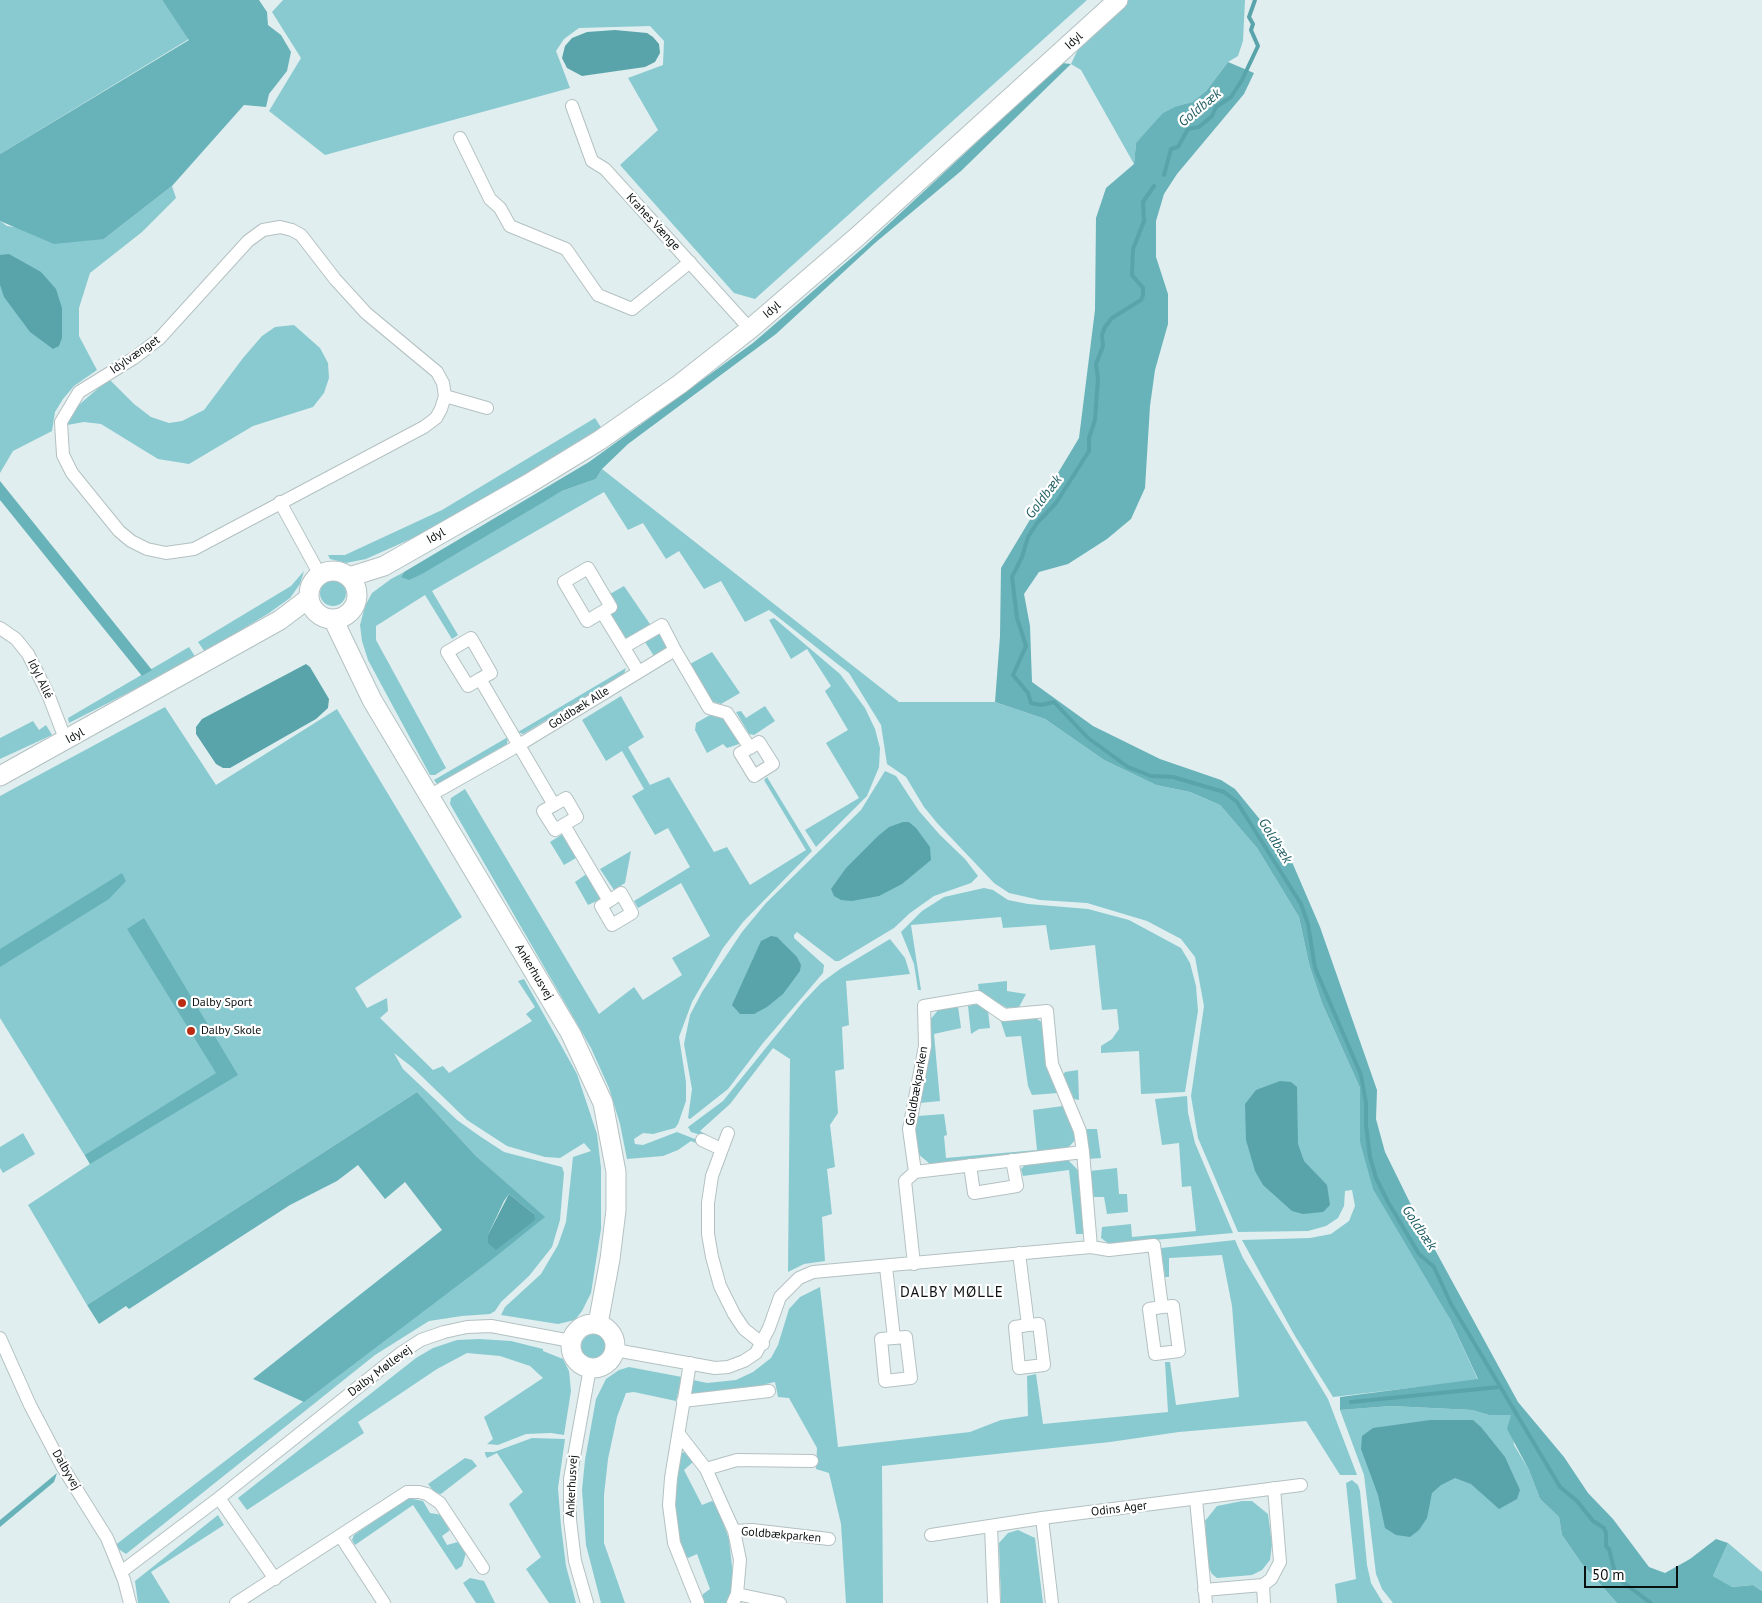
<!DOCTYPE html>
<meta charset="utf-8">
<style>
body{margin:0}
#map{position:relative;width:1762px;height:1603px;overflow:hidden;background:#e0eeef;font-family:"PT Sans",sans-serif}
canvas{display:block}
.scale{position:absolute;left:1584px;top:1566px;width:94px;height:22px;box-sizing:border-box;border:2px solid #0b1010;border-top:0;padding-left:6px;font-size:15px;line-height:18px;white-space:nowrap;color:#0b1010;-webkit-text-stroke:4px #fff;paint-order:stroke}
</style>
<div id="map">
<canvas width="1762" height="1603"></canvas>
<div class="scale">50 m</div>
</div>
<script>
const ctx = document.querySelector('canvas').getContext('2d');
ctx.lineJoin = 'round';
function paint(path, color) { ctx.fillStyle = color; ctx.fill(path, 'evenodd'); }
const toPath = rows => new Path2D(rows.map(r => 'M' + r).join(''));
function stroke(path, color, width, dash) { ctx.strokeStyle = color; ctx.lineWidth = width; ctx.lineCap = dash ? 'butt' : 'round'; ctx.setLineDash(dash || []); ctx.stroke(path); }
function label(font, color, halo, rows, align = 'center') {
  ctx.font = font + ' "PT Sans",sans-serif'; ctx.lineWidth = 4.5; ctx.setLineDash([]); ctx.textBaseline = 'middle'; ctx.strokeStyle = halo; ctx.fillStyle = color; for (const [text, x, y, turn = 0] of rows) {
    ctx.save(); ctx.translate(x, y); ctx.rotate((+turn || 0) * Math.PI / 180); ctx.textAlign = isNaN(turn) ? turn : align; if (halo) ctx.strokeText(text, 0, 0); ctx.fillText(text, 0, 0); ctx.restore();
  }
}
const green = toPath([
 [0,0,162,0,189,39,0,154],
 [283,0,1087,0,755,299,734,293,620,165,658,130,628,78,663,65,664,41,650,26,579,28,564,39,556,51,570,88,325,155,269,111,301,58,272,12],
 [1127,0,1245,0,1243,41,1238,56,1228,62,1206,91,1192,102,1177,106,1136,143,1134,164,1081,70,1071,64,1082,41],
 [172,186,176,198,142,232,90,273,79,308,79,336,97,370,74,386,63,399,55,412,52,431,13,451,0,473,0,221,7,226,104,239],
 [294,325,320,348,328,363,329,378,324,393,313,407,253,426,189,464,158,459,101,424,84,422,67,425,74,409,109,379,134,404,151,417,169,423,182,421,204,410,243,358,262,336,275,327],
 [595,418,602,429,530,476,413,538,366,559,346,563,330,559,328,555,345,555,442,510],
 [602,469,899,702,995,702,1045,719,1104,760,1156,785,1190,792,1220,805,1257,848,1299,917,1309,964,1322,1003,1360,1088,1360,1142,1450,1319,1478,1380,1333,1397,1295,1336,1242,1240,1310,1238,1331,1234,1349,1221,1355,1206,1352,1190,1345,1191,1344,1206,1338,1218,1326,1226,1308,1231,1238,1232,1198,1138,1191,1096,1204,1006,1195,957,1181,939,1147,921,1087,903,1040,900,1009,893,994,883,938,824,924,807,906,777,887,764,881,725,849,673,769,610,745,622,721,581,704,589,679,551,666,559,643,523,628,530,604,492,432,591,458,635,452,639,425,595,376,626,376,640,446,768,435,775,430,775,368,660,362,641,360,625,365,606,372,593,391,579,404,572,401,577,562,491,596,479],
 [304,571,300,584,290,598,269,613,205,652,198,642,291,586],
 '320 593a13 13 0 1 1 26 0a13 13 0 1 1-26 0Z',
 [624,586,652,627,628,639,622,638,609,612,617,607,610,594],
 [774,618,840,674,865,708,875,729,880,748,879,767,867,796,816,847,805,830,859,798,826,743,848,730,825,691,831,686,807,649,791,659,769,620],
 [659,634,668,648,654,656,645,642],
 [189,647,196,658,69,723,68,718],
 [712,652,740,693,721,704,711,701,690,664],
 [626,668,624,674,523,734,518,732],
 [621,696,644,737,628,747,650,785,669,777,714,852,727,847,750,885,806,850,764,780,767,777,812,851,743,922,723,948,692,1002,679,1037,686,1082,686,1101,678,1124,675,1128,653,1134,643,1133,634,1139,635,1144,643,1145,677,1132,700,1141,698,1144,691,1141,678,1150,663,1156,627,1159,620,1124,609,1088,591,1048,450,804,451,798,465,789,599,1014,634,987,643,1000,682,975,672,958,710,936,681,883,638,908,634,901,690,867,668,828,655,835,632,796,644,789,622,751,606,761,582,720],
 [765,706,775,721,754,735,749,734,736,712,741,711,746,718],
 [165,707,216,785,337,709,462,917,355,988,367,1008,387,998,388,1011,380,1018,433,1070,443,1066,449,1073,532,1021,526,1014,535,1007,518,981,524,979,577,1074,597,1134,601,1168,601,1229,591,1293,582,1311,575,1320,558,1324,501,1315,505,1307,541,1274,558,1245,566,1222,573,1157,591,1151,584,1143,560,1158,545,1157,507,1146,467,1120,412,1067,394,1053,403,1069,457,1120,481,1137,504,1152,562,1167,564,1173,560,1220,552,1247,529,1276,501,1302,495,1311,490,1314,462,1316,429,1321,375,1355,126,1554,114,1546,544,1217,476,1156,417,1092,87,1305,28,1205,90,1164,0,1018,0,796],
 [710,715,728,720,739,739,739,744,727,748,723,744,707,753,695,730,696,723],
 [33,721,39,730,46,725,52,735,0,759,0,738],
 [508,737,507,744,437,784,434,780],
 [885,771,896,776,919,811,940,835,965,859,978,876,971,883,934,896,910,913,894,928,839,961,835,961,797,932,794,935,794,938,824,965,823,973,763,1043,728,1089,690,1119,688,1118,692,1089,684,1044,690,1015,702,992,742,932,766,903,861,810],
 [561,835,567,836,576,853,576,858,564,865,550,842],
 [631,851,625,883,614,890,600,869],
 [585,875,592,878,601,899,588,905,575,882],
 [984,888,993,890,1008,900,1028,904,1088,909,1129,920,1181,948,1190,963,1196,986,1198,1011,1185,1092,1141,1094,1139,1051,1101,1053,1101,1046,1112,1039,1119,1029,1117,1009,1102,1010,1095,945,1050,950,1046,925,1003,928,1001,917,911,925,921,990,918,990,914,964,901,932,922,911,944,897],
 [890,939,905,958,910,974,846,981,849,1025,842,1027,844,1069,835,1071,838,1113,830,1125,835,1167,827,1169,832,1214,822,1217,825,1261,804,1264,788,1272,790,1059,773,1048,730,1104,700,1131,714,1139,691,1132,688,1127,723,1101,803,1002,821,983,840,969],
 [1007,981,1007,991,1026,994,1019,1007,1007,1008,979,992,978,984],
 [977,1004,988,1011,990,1028,979,1029,971,1034,968,1006],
 [958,1006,961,1028,934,1034,940,1101,920,1103,930,1049,929,1021,940,1008],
 [1034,1017,1043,1023,1058,1093,1032,1095,1028,1086,1021,1036,1006,1037,1000,1019],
 [1078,1070,1079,1100,1074,1099,1063,1075,1065,1072],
 [1187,1096,1188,1113,1195,1143,1233,1233,1109,1244,1101,1238,1102,1227,1131,1224,1132,1237,1196,1231,1191,1186,1182,1187,1179,1143,1162,1145,1155,1099],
 [1063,1106,1076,1139,1066,1150,930,1164,917,1153,915,1129,918,1116,944,1114,947,1135,944,1136,946,1158,1037,1150,1033,1110],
 [1085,1129,1097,1129,1101,1158,1088,1159],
 [23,1133,35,1154,3,1173,0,1168,0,1147],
 [1068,1160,1078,1170,1085,1234,1076,1234,1069,1170,1023,1176,1021,1169,1025,1165],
 [1117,1168,1119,1194,1127,1194,1128,1212,1107,1214,1104,1197,1093,1197,1090,1171],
 [1235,1240,1243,1258,1328,1399,1357,1475,1340,1475,1306,1421,1179,1432,1110,1442,882,1466,883,1603,846,1603,841,1524,829,1473,816,1469,817,1448,789,1398,778,1397,775,1382,766,1384,761,1390,693,1395,691,1393,693,1380,707,1383,736,1380,753,1372,771,1358,778,1345,789,1309,800,1297,820,1287,838,1447,970,1432,1001,1420,1028,1416,1027,1376,1036,1374,1043,1424,1168,1412,1165,1362,1170,1362,1176,1405,1239,1397,1232,1306,1222,1255,1169,1258,1169,1277,1165,1277,1161,1248],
 '581 1347a13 13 0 1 1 26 0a13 13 0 1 1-26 0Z',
 [479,1339,511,1341,543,1349,543,1351,563,1359,569,1371,571,1391,564,1435,551,1433,526,1434,498,1445,487,1444,493,1439,484,1417,543,1378,530,1366,500,1356,467,1353,437,1369,358,1422,364,1433,247,1510,238,1498,416,1358,433,1348,457,1340],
 [629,1367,682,1377,676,1401,634,1392,626,1393,617,1417,608,1459,604,1495,604,1543,625,1603,601,1603,586,1545,582,1490,585,1460,596,1399,606,1379,619,1370],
 [1391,1406,1472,1410,1489,1415,1511,1415,1514,1445,1529,1470,1540,1499,1559,1517,1562,1535,1582,1564,1617,1603,1393,1603,1382,1589,1376,1574,1364,1475,1340,1410],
 [532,1438,565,1439,558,1488,561,1526,566,1566,576,1603,549,1603,526,1569,541,1557,509,1504,523,1492,497,1453,487,1458,485,1454,485,1452,494,1452],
 [686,1452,693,1462,684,1470,702,1505,712,1501,716,1503,729,1539,733,1576,731,1597,727,1603,704,1603,701,1599,703,1594,710,1589,697,1554,688,1558,683,1554,676,1520,675,1475,681,1453],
 [465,1458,472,1460,477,1466,441,1494,435,1493,428,1484],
 [1352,1480,1358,1485,1360,1491,1367,1565,1371,1583,1383,1603,1337,1603,1335,1584,1356,1579,1346,1483],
 [408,1498,423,1501,430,1513,443,1515,450,1527,449,1531,442,1536,447,1545,458,1542,466,1553,462,1566,456,1570,413,1505,355,1545,352,1540,354,1535],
 [1242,1501,1252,1501,1268,1514,1272,1544,1270,1560,1262,1570,1252,1575,1217,1578,1212,1574,1208,1566,1205,1521,1217,1506],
 [218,1515,224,1525,151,1572,170,1603,138,1603,135,1581],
 [1018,1530,1035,1538,1043,1603,1001,1603,999,1543,1008,1533],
 [1728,1543,1762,1572,1762,1591,1753,1585,1731,1587,1713,1576],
 [470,1578,484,1581,495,1603,476,1603,463,1583]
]);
const forest = toPath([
 [162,0,259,0,267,12,268,25,281,35,291,52,287,71,269,94,266,107,244,105,172,186,104,239,54,244,0,221,0,154,189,40],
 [1228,62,1254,73,1244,94,1177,174,1164,194,1156,221,1156,257,1168,294,1168,324,1155,370,1150,406,1145,488,1131,519,1107,539,1068,564,1039,572,1024,594,1030,626,1032,682,1093,726,1160,759,1221,780,1235,789,1289,855,1320,927,1377,1090,1376,1119,1385,1152,1416,1215,1518,1402,1564,1457,1588,1493,1613,1519,1649,1567,1665,1573,1690,1559,1716,1539,1728,1543,1713,1576,1732,1587,1753,1585,1762,1591,1762,1603,1617,1603,1582,1564,1562,1535,1559,1517,1540,1499,1529,1470,1507,1429,1511,1415,1489,1415,1472,1410,1391,1406,1340,1410,1340,1397,1478,1379,1450,1319,1373,1189,1360,1142,1360,1088,1322,1003,1309,964,1299,917,1257,848,1220,805,1190,792,1156,785,1104,760,1045,719,995,702,1000,636,1001,568,1079,438,1095,310,1096,218,1106,188,1134,164,1136,143,1163,113,1177,106,1192,102,1206,91],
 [1062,63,1071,64,961,171,875,243,776,334,628,444,602,469,596,479,562,491,422,574,409,580,401,577,404,572,589,462,753,343,864,247],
 [0,481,152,670,142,676,0,500],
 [122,873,126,881,109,899,0,967,0,949],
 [144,918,238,1075,90,1164,85,1155,216,1073,127,929],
 [417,1092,476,1156,545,1217,490,1261,304,1402,253,1379,442,1230,405,1182,385,1199,358,1165,337,1181,290,1205,129,1309,126,1306,99,1324,87,1305],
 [509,1194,534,1214,488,1235,504,1201],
 [57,1473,54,1482,0,1527,0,1520]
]);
const water = toPath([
 [615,30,647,33,653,37,659,44,660,53,655,62,645,67,582,76,567,68,562,58,565,46,572,38,587,32],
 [9,254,41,272,56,289,62,308,62,338,59,346,53,349,30,332,4,297,0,285,0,255],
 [306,664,310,667,329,699,328,708,316,719,230,768,223,768,216,764,196,734,196,727,202,719],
 [903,822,909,822,916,828,930,847,931,860,902,884,879,896,852,901,841,900,834,896,831,889,846,868,878,836,889,827],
 [771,936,777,937,797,957,801,965,800,971,783,994,767,1007,754,1014,740,1014,732,1005,761,941],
 [1280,1081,1291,1082,1297,1087,1298,1144,1304,1161,1327,1185,1330,1205,1323,1212,1303,1214,1292,1211,1263,1185,1255,1171,1246,1140,1245,1104,1256,1090],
 [509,1194,534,1214,535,1220,496,1250,488,1243,488,1235],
 [1430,1420,1473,1420,1481,1427,1505,1457,1520,1490,1517,1499,1499,1509,1471,1484,1455,1478,1441,1485,1432,1493,1427,1518,1419,1530,1410,1537,1396,1535,1385,1528,1378,1495,1361,1449,1362,1436,1373,1428]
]);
const stream = toPath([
 [1164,175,1171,149,1178,147,1188,129,1199,127,1212,116,1216,107,1231,97,1242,80,1258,46,1251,30,1253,24,1249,17,1255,0],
 [1154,186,1143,202,1144,221,1133,249,1132,275,1143,288,1143,295,1141,300,1112,318,1105,327,1102,335,1103,346,1096,364,1098,378,1095,420,1089,438,1089,451,1056,503,1037,523,1028,537,1022,557,1012,577,1017,618,1026,646,1013,675,1028,693,1031,703,1041,705,1054,702,1088,738,1128,767,1151,776,1173,777,1224,792,1237,802,1301,904,1308,924,1315,968,1361,1075,1366,1103,1366,1125,1370,1157,1376,1178,1388,1202,1419,1254,1434,1267,1451,1304,1560,1487,1577,1501,1593,1521,1604,1528,1606,1533,1606,1546,1609,1549,1616,1577,1651,1603],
 [1351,1402,1499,1387]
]);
const street = toPath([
 [572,106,592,161,605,169,750,329],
 [460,138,490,199,500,208,510,226,566,249,598,295,632,309,690,262],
 [280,227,292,230,301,235,335,279,366,313,437,372,443,383,445,396,441,409,436,418,424,427,194,549,166,553,147,549,131,541,119,531,72,473,63,455,61,422,79,392,134,358,159,339,248,241,263,230,280,227],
 [445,396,487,408],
 [280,502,320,575],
 [602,612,587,621,564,582,588,568,611,607,602,612,638,671],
 [0,628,16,639,28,654,48,694,66,741],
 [624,647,662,625,675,650],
 [480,679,491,673,471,638,447,652,468,686,480,679,554,805,566,798,577,817,555,830,543,811,554,805],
 [429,796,519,745,675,650,709,708,727,713,750,748,740,753,754,776,773,764,759,742,750,748],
 [564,825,609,901,601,906,612,925,632,913,621,893,609,901],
 [728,1133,712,1176,708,1203,708,1234,712,1257,720,1286,734,1314,744,1329,763,1344],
 [702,1140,721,1149],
 [970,1165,974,1193,1017,1186,1012,1160],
 [915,1172,909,1129,925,1046,924,1006,978,997,1004,1015,1047,1011,1052,1064,1080,1131,1083,1152],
 [1019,1253,1028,1325,1039,1324,1044,1365,1019,1368,1015,1327,1028,1325],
 [914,1264,905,1181,915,1172,1083,1152,1091,1247,1109,1250,1154,1245,1162,1307,1149,1309,1155,1354,1179,1351,1173,1306,1162,1307],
 [886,1267,894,1338,906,1337,911,1378,885,1381,881,1339,894,1338],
 [0,1338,30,1405,62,1466,107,1538,124,1580,130,1603],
 [615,1350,715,1368,728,1367,744,1361,756,1353,769,1328,780,1297,799,1278,813,1272,1091,1247],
 [690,1363,671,1478,669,1505,674,1543,698,1603],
 [683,1401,769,1391],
 [679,1434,706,1469,734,1531,740,1560,737,1594,733,1603],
 [706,1469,737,1460,812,1461],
 [219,1498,275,1579],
 [1196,1500,1206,1603],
 [1042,1518,1052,1603],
 [991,1526,994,1603],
 [734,1531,752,1530,829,1539],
 [931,1535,1042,1518,1301,1485],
 [341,1537,384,1603],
 [121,1572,219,1498,401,1353,421,1340,444,1332,467,1327,491,1326,571,1341],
 [1204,1590,1263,1585],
 [737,1594,780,1603],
 [236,1603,407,1492,419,1492,427,1494,440,1503,483,1568],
 [587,1603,575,1561,570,1520,570,1479,590,1368],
 [1264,1603,1263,1585,1271,1579,1280,1562,1274,1488]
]);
const secondary = toPath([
 '309 595a24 24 0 1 1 48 0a24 24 0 1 1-48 0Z',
 [349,577,384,566,528,484,600,440,680,384,750,329,858,236,1118,0],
 [333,619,372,700,571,1034,603,1103,616,1172,616,1210,610,1259,598,1324],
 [0,776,280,620,309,598],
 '571 1346a22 22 0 1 1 44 0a22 22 0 1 1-44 0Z'
]);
const markers = [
 [182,1003,5,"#b92d12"],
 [191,1031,5,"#b92d12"]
];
const streetNames = [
 ["Idyl",1074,41,-42],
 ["Krahes Vænge",653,222,47],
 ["Idyl",772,310,-40],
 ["Idylvænget",135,355,-35],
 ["Idyl",436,536,-30],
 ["Idyl Allé",40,679,64],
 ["Goldbæk Alle",579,708,-32],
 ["Idyl",75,736,-29],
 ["Ankerhusvej",534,972,59],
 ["Goldbækparken",917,1086,-80],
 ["Dalby Møllevej",380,1371,-37],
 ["Dalbyvej",66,1470,60],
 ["Ankerhusvej",572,1486,-87],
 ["Odins Ager",1119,1509,-7],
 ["Goldbækparken",781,1535,5]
];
const poiNames = [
 ["Dalby Sport",192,1003],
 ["Dalby Skole",201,1031]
];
const waterNames = [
 ["Goldbæk",1200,108,-40],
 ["Goldbæk",1044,497,-53],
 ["Goldbæk",1275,841,58],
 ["Goldbæk",1419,1228,56]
];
const quarterNames = [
 ["DALBY MØLLE",952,1293]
];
paint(green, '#89cad0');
paint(forest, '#68b3b9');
paint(water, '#59a4aa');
stroke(stream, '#59a4aa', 4);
stroke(street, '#b4c1c2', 14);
stroke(secondary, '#b4c1c2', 21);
stroke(street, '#fff', 12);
stroke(secondary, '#fff', 19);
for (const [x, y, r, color] of markers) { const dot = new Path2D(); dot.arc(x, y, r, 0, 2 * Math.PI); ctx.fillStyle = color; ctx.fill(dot); stroke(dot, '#fff', 2); }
label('12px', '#0b1010', '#fff', streetNames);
label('12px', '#0b1010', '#fff', poiNames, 'left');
label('italic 14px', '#205f64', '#fff', waterNames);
ctx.letterSpacing = '1px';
label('15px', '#0b1010', '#fff', quarterNames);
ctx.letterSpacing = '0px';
</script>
